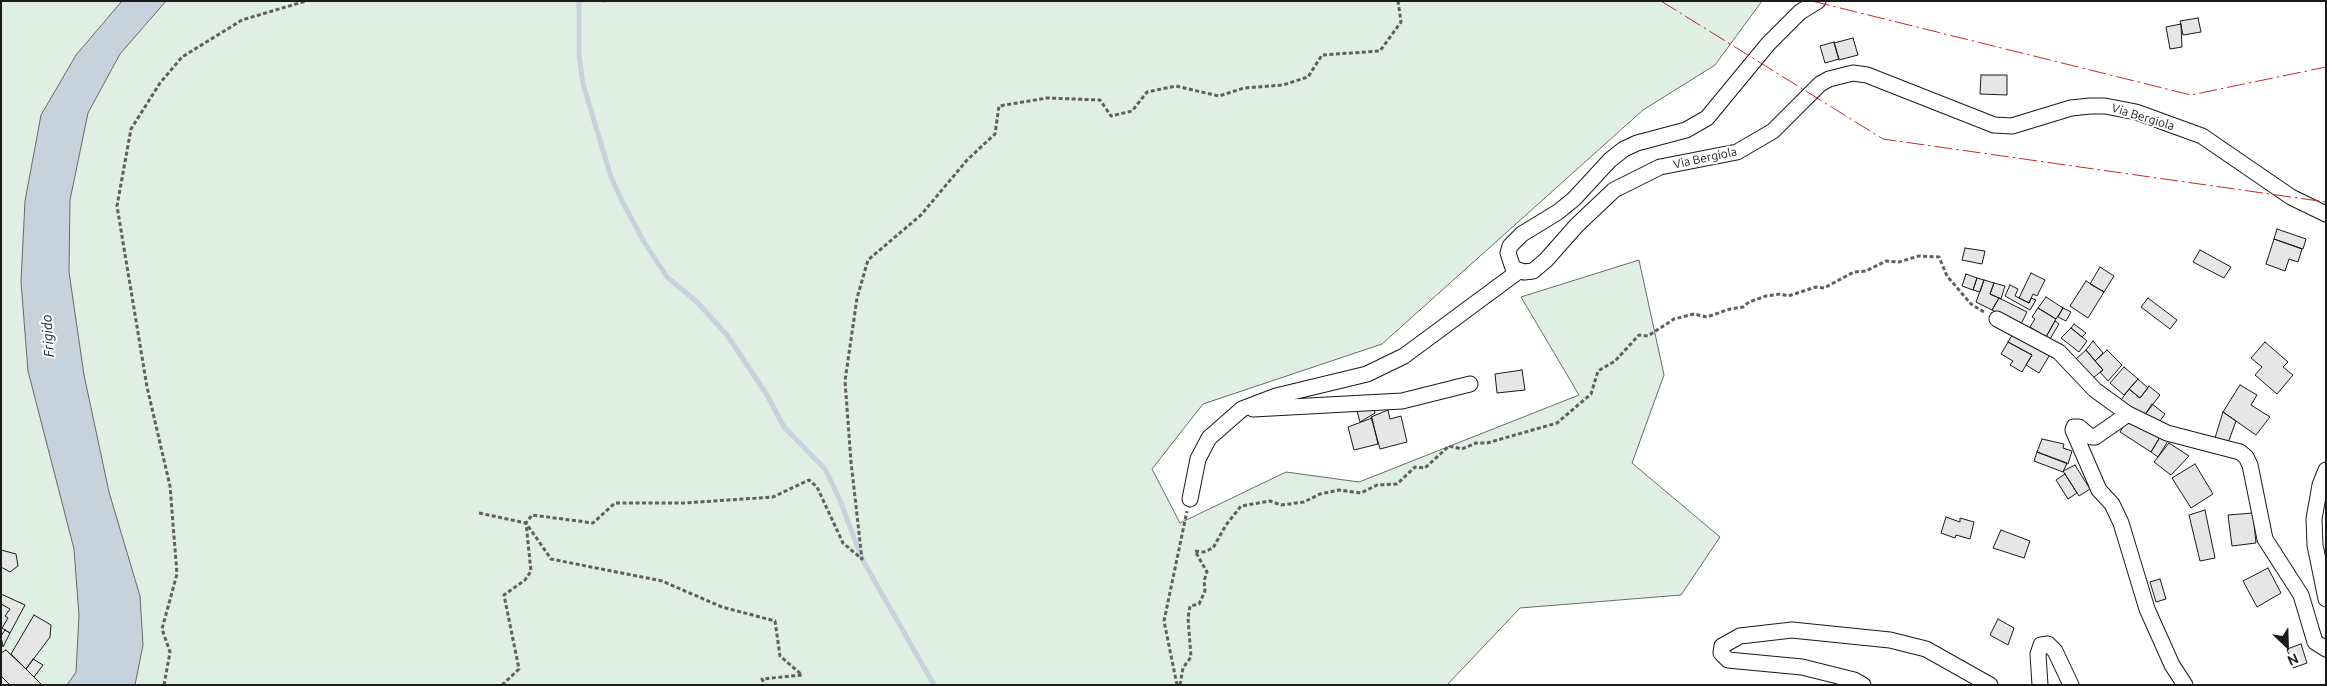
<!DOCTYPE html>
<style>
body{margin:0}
#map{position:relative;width:2327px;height:686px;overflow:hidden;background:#fff;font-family:Ubuntu,sans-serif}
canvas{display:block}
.frame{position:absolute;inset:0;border:2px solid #1a1a1a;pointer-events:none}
.north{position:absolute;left:2262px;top:621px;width:50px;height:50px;-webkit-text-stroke:4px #fff;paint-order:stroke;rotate:156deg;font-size:14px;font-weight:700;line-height:20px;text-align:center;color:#1a1a1a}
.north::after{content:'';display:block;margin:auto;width:18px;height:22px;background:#1a1a1a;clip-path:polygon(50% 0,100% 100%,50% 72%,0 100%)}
</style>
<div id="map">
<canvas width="2327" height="686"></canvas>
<div class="frame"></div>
<div class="north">N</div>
</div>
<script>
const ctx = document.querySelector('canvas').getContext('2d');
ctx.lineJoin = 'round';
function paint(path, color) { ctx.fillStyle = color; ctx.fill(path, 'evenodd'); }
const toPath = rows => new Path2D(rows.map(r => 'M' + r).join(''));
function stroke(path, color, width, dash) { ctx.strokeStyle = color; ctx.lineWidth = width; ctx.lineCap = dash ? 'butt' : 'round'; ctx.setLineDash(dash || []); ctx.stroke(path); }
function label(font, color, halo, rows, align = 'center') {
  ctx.font = font + ' Ubuntu,sans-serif'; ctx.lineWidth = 4; ctx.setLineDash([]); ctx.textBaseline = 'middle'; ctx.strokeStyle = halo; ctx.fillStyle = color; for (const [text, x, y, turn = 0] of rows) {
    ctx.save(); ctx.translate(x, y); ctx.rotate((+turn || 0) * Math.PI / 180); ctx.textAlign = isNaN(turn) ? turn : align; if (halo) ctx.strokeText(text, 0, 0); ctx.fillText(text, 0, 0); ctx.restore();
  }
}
const green = toPath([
 [1,1,1762,1,1715,65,1643,110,1382,344,1203,404,1152,469,1180,523,1286,472,1359,482,1579,395,1521,297,1639,260,1664,375,1632,463,1720,537,1681,595,1520,608,1447,685,1,685,1,1]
]);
const water = toPath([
 [122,1,166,1,120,54,88,113,70,200,69,272,84,375,109,492,140,596,143,645,135,685,67,685,76,672,79,616,74,549,28,371,21,282,25,201,41,115,76,55,122,1]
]);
const stream = toPath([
 [579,1,579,55,583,84,611,177,622,201,644,242,667,277,697,302,727,335,767,395,784,427,825,469,840,500,862,559,934,685]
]);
const building = toPath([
 [2198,18,2201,32,2183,35,2180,21,2198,18],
 [2181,24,2182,47,2170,49,2166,27,2181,24],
 [1853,38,1858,55,1839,60,1834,43,1853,38],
 [1834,42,1839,59,1825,63,1820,46,1834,42],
 [1981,75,2007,75,2007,95,1980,94,1981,75],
 [2277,229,2306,239,2303,249,2274,239,2277,229],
 [2274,239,2302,249,2298,262,2289,259,2285,271,2266,264,2274,239],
 [1965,248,1985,251,1982,264,1962,260,1965,248],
 [2200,250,2231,267,2224,278,2193,262,2200,250],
 [2100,267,2114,276,2104,292,2090,284,2100,267],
 [2031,273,2045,280,2037,296,2033,294,2029,303,2019,298,2031,273],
 [1966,274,1977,278,1973,290,1962,286,1966,274],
 [1977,278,1984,280,1980,292,1973,290,1977,278],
 [1984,280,1994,283,1990,294,1999,298,1992,310,1976,302,1984,280],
 [2086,281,2104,292,2088,318,2070,306,2086,281],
 [1994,283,2005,286,2001,299,1990,294,1994,283],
 [2010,285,2018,289,2015,296,2029,303,2031,298,2036,300,2030,310,2005,296,2010,285],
 [2046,297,2063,308,2056,319,2038,308,2046,297],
 [1999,298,2027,312,2021,324,1992,310,1999,298],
 [2148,298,2177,320,2170,329,2141,307,2148,298],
 [2038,308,2056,319,2046,337,2030,327,2035,319,2032,317,2038,308],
 [2063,308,2071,312,2066,321,2058,317,2063,308],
 [2055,321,2059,324,2050,339,2046,337,2055,321],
 [2074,324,2086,333,2082,337,2071,328,2074,324],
 [2071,328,2087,341,2079,352,2061,338,2071,328],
 [2013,334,2052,351,2039,373,2026,365,2032,355,2008,342,2013,334],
 [2093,341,2103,353,2095,361,2086,350,2093,341],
 [2008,342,2032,355,2022,372,2010,365,2013,361,2001,354,2008,342],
 [2265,342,2288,362,2283,367,2293,375,2277,394,2255,375,2262,367,2251,358,2265,342],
 [2086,350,2103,370,2093,378,2076,359,2086,350],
 [2107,350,2122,365,2108,381,2100,372,2103,370,2095,361,2107,350],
 [2124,367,2138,379,2124,395,2110,383,2124,367],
 [1522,370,1525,390,1497,393,1495,374,1522,370],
 [2138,379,2148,388,2140,398,2129,389,2138,379],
 [2240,385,2257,395,2251,405,2270,417,2256,435,2223,412,2240,385],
 [2149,386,2160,395,2144,416,2121,400,2129,389,2140,398,2149,386],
 [2152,404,2165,414,2157,425,2144,416,2152,404],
 [1374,407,1375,413,1360,422,1357,411,1374,407],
 [1388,410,1390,419,1401,416,1407,442,1380,449,1371,417,1388,410],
 [2223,412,2236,421,2228,443,2215,438,2223,412],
 [2129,417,2160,437,2151,452,2120,432,2129,417],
 [1372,418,1378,444,1354,450,1348,427,1372,418],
 [2160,437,2168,441,2158,457,2151,452,2160,437],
 [2042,439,2064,444,2063,448,2072,451,2068,464,2037,452,2042,439],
 [2169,443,2189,456,2171,475,2154,462,2169,443],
 [2037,452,2067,463,2063,472,2034,461,2037,452],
 [2195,464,2213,494,2191,508,2172,478,2195,464],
 [2075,465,2090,489,2079,496,2063,471,2075,465],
 [2065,474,2077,493,2068,499,2056,480,2065,474],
 [2205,510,2215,558,2200,561,2189,515,2205,510],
 [2253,513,2256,543,2232,546,2228,515,2253,513],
 [1946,517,1960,522,1960,518,1974,522,1970,539,1956,535,1955,538,1941,533,1946,517],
 [2001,530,2030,541,2024,558,1993,548,2001,530],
 [1,550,16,554,18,566,10,572,1,567,1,550],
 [2268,568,2281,593,2257,607,2243,581,2268,568],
 [2160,579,2166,599,2156,602,2150,582,2160,579],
 [1,594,25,605,10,633,2,628,8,618,5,616,10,609,1,604,1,594],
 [34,615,51,625,50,637,26,669,11,654,34,615],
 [1998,619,2014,628,2008,645,1990,635,1998,619],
 [5,630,10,633,3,647,1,636,5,630],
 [2301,644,2307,663,2293,668,2287,649,2301,644],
 [6,650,26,669,42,685,10,685,1,676,1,653,6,650],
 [33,659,43,665,34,677,26,669,33,659]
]);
const path = toPath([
 [604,1,605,1],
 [479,513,526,523,551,559,662,581,722,607,775,621,780,656,802,675,762,679,765,685],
 [164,685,170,652,162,629,177,574,170,486,147,387,117,206,131,129,160,83,182,57,242,20,306,1],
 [502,685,519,669,504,595,525,580,531,571,526,523,532,515,593,523,615,503,684,503,773,497,809,480,817,487,843,543,862,559,851,462,845,381,857,298,868,260,921,215,967,160,995,134,999,106,1047,98,1100,100,1111,116,1132,111,1147,92,1176,86,1219,96,1244,88,1283,85,1308,77,1322,55,1380,51,1401,22,1398,1],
 [1177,685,1164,621,1187,511],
 [1180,685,1183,668,1191,657,1188,618,1190,606,1199,604,1205,591,1204,581,1207,572,1195,551,1204,552,1213,548,1226,525,1241,506,1270,501,1281,505,1304,502,1320,494,1339,490,1361,493,1377,485,1397,484,1415,467,1425,468,1449,446,1462,449,1476,443,1487,443,1557,423,1591,394,1598,371,1615,361,1639,335,1648,336,1674,319,1694,314,1707,317,1730,309,1743,307,1749,302,1766,296,1781,294,1788,296,1816,287,1824,288,1854,272,1866,271,1886,261,1899,262,1919,256,1939,257,1947,276,1971,304,1984,312]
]);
const minor = toPath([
 [1818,1,1800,12,1768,44,1707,118,1686,130,1637,143,1624,149,1610,160,1574,199,1558,212,1522,234,1510,246,1508,253,1513,268,1524,272,1533,271,1546,260,1577,225,1614,190,1660,167,1737,152,1773,131,1820,84,1829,79,1853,73,1867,75,1994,125,2012,126,2071,108,2090,106,2105,106,2136,112,2202,136,2291,197,2326,214],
 [1997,319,2059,352,2095,390,2128,414,2167,433,2240,452,2246,457,2250,465,2265,539,2301,595,2315,642,2326,649],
 [1253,409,1402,401,1470,384],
 [2128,414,2095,437,2091,437,2079,427,2074,427,2073,430,2099,490,2112,504,2121,523,2147,609,2172,665,2185,685],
 [2326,470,2320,485,2314,519,2315,545,2326,599],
 [1190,499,1198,459,1209,438,1242,409,1276,396,1367,374,1404,356,1519,271],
 [1863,685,1854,680,1802,667,1728,660,1721,653,1722,646,1740,636,1792,630,1890,640,1926,649,1990,685],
 [2040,685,2038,654,2041,645,2048,644,2055,651,2071,685]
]);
const power = toPath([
 [1661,1,1883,139,2326,202],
 [1812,1,2191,95,2326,67]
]);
const streetNames = [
 ["Via Bergiola",2143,117,17],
 ["Via Bergiola",1705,158,-12]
];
const waterNames = [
 ["Frigido",48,336,-94]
];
paint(green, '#e0efe3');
stroke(green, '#6a6a6a', 1);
paint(water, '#c6d2dc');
stroke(water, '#6a6a6a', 1);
stroke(stream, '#c6d2dc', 5);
paint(building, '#e6e6e6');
stroke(building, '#1a1a1a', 1);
stroke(minor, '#1a1a1a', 17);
stroke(path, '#5f5f5f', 3, [4, 2.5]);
stroke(minor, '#fff', 15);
stroke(power, '#c62828', 1, [18, 4, 2.5, 4]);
label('12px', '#1a1a1a', '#fff', streetNames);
label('italic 14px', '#1a1a1a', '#fff', waterNames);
</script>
